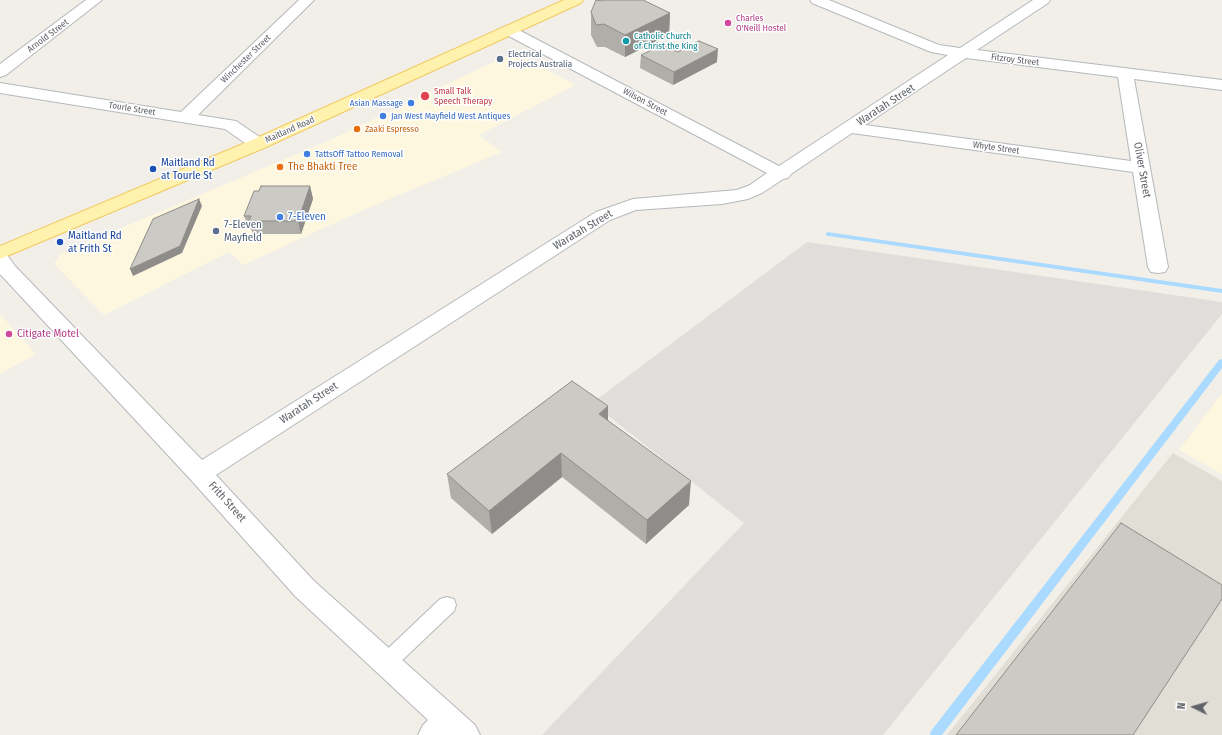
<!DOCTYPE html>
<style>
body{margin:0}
#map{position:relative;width:1222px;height:735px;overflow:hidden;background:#f1efe8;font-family:"Fira Sans Condensed",sans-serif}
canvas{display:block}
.north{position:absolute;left:1174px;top:687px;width:40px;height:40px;-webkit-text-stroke:3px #fff;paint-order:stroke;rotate:275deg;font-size:11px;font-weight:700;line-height:16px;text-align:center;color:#5f6368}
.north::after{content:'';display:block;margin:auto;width:14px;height:18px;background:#5f6368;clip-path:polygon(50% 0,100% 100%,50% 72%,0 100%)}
</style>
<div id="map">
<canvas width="1222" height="735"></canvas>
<div class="north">N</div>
</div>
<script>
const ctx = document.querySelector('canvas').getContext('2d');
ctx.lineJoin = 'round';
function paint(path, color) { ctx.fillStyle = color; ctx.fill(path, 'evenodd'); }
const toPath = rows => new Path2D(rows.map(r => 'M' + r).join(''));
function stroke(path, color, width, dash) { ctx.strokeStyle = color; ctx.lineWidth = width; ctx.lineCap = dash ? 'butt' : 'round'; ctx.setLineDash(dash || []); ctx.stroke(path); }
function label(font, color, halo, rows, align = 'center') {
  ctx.font = font + ' "Fira Sans Condensed",sans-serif'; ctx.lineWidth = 3; ctx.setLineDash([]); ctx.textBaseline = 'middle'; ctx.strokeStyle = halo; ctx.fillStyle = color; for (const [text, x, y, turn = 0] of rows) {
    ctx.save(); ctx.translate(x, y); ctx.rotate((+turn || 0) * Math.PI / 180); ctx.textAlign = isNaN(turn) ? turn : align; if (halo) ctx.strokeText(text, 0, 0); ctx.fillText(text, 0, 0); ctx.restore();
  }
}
const commercial = toPath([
 [514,52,575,85,479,135,502,152,361,211,243,265,229,252,104,315,54,264,60,254,330,140],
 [0,314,36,354,0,374],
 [1222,393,1222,474,1179,450]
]);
const industrial = toPath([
 [807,242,1222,302,1222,314,883,735,542,735,744,523,592,403]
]);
const education = toPath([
 [1173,453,1222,481,1222,735,947,735]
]);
const stream = toPath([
 [827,232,1222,289,1222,293,829,236,827,236,826,234,827,232],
 [1222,359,1222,368,942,735,930,735,931,731,1219,360,1222,359]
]);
const lane = toPath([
 [447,597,454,599,456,605,454,611,393,669,386,672,379,669,376,663,379,657,440,599,447,597]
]);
const street = toPath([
 [86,0,102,0,6,75,0,77,0,64,86,0],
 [299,0,314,0,198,115,236,121,264,140,267,144,264,148,258,149,252,148,225,129,0,93,0,83,181,112,299,0],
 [810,0,829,0,939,45,960,48,1033,0,1050,0,1048,3,977,50,1222,80,1222,90,1134,79,1168,267,1165,272,1158,273,1151,272,1148,267,1133,172,852,133,791,174,788,178,783,179,762,193,748,199,722,204,636,210,610,220,216,475,314,581,475,725,480,735,418,735,423,725,428,720,296,597,191,480,0,274,0,253,7,255,15,266,202,460,596,212,633,199,737,190,750,185,767,173,503,33,501,30,503,27,508,26,513,27,779,166,948,55,931,52,812,3,810,0],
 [966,58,1118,77,1131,161,865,125,966,58]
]);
const primary = toPath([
 [564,0,583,0,581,3,264,148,0,259,0,246,252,140,564,0]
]);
const wall = toPath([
 [591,12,670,13,669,35,625,57,605,47,597,47,591,35],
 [678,52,717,62,673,85,640,68,641,55],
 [310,186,313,199,301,234,253,234,251,229,249,229,244,216,259,191],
 [608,406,608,420,689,505,646,544,562,477,492,534,451,498,447,474]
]);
const shadedWall = toPath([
 [670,13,669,35,625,57,625,35],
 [718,49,717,62,673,85,674,72],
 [310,186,313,199,301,234,298,221],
 [199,199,202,206,182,253,133,276,130,269],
 [608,406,608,431,599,414],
 [561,453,562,477,492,534,489,511],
 [691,481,689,505,646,544,647,520]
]);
const building = toPath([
 [596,0,602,1,604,0,643,0,670,13,625,35,604,24,596,25,591,12,596,0],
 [699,41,718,49,674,72,641,55,662,45,678,52,699,41],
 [261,186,310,186,298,221,249,221,251,216,244,216,254,191,259,191,261,186],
 [199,199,180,246,130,269,153,219,199,199],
 [572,381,608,406,599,414,691,481,647,520,561,453,489,511,447,474,572,381],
 [1121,523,1222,585,1222,599,1133,735,956,735,1121,523]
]);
const markers = [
 [728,23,4,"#d1479c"],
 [626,41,4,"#0f9aa8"],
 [500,59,4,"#5c6f8a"],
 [425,96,5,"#e0444e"],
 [411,103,4,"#3f7fe0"],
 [383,116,4,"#3f7fe0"],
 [357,129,4,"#e8710a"],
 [307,154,4,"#3f7fe0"],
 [280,167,4,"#e8710a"],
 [153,169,4,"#1a4fb4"],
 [280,217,4,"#3f7fe0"],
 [216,231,4,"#5c6f8a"],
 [60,242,4,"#1a4fb4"],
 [9,334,4,"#d1479c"]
];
const farHotelnames = [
 ["Charles",736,18],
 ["O'Neill Hostel",736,28]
];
const farStreetnames = [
 ["Arnold Street",48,36,-37],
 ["Winchester Street",246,59,-44],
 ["Fitzroy Street",1015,60,7],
 ["Wilson Street",645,102,28],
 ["Tourle Street",132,109,9],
 ["Maitland Road",290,130,-24],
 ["Whyte Street",996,148,8]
];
const farCulturenames = [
 ["Catholic Church",634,36],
 ["of Christ the King",634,46]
];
const farServicenames = [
 ["Electrical",508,54],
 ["Projects Australia",508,64]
];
const farHealthnames = [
 ["Small Talk",434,91],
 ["Speech Therapy",434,101]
];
const farShopnames = [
 ["Asian Massage",403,103,"right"],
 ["Jan West Mayfield West Antiques",391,116],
 ["TattsOff Tattoo Removal",315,154]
];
const farFoodnames = [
 ["Zaaki Espresso",365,129]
];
const streetNames = [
 ["Waratah Street",886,105,-33],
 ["Oliver Street",1142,170,80],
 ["Waratah Street",583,230,-31],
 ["Waratah Street",309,403,-33],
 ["Frith Street",227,502,48]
];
const transitNames = [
 ["Maitland Rd",161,163],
 ["at Tourle St",161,176],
 ["Maitland Rd",68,236],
 ["at Frith St",68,249]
];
const foodNames = [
 ["The Bhakti Tree",288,167]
];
const shopNames = [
 ["7-Eleven",288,217]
];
const serviceNames = [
 ["7-Eleven",224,225],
 ["Mayfield",224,238]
];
const hotelNames = [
 ["Citigate Motel",17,334]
];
paint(commercial, '#fef7e0');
paint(industrial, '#e0deda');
paint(education, '#e1ded6');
paint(stream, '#aadaff');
stroke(lane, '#b5b8bc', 2);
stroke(street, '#b5b8bc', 2);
stroke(primary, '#f2c960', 2);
paint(lane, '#fff');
paint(street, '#fff');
paint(primary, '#fff2af');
paint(wall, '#afaea9');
paint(shadedWall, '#8f8d8a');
paint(building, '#cccac5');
stroke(building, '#8f8d8a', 1);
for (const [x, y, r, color] of markers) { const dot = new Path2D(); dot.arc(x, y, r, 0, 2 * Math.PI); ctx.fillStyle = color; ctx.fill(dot); stroke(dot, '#fff', 1.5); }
label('9px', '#b23c85', '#fff', farHotelnames, 'left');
label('9px', '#5f6368', '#fff', farStreetnames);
label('9px', '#0d838f', '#fff', farCulturenames, 'left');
label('9px', '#4e5e75', '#fff', farServicenames, 'left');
label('9px', '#be3a42', '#fff', farHealthnames, 'left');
label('9px', '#366cbe', '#fff', farShopnames, 'left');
label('9px', '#c56008', '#fff', farFoodnames, 'left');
label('11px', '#5f6368', '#fff', streetNames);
label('11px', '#164399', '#fff', transitNames, 'left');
label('11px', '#c56008', '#fff', foodNames, 'left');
label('11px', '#366cbe', '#fff', shopNames, 'left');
label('11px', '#4e5e75', '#fff', serviceNames, 'left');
label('11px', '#b23c85', '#fff', hotelNames, 'left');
</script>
